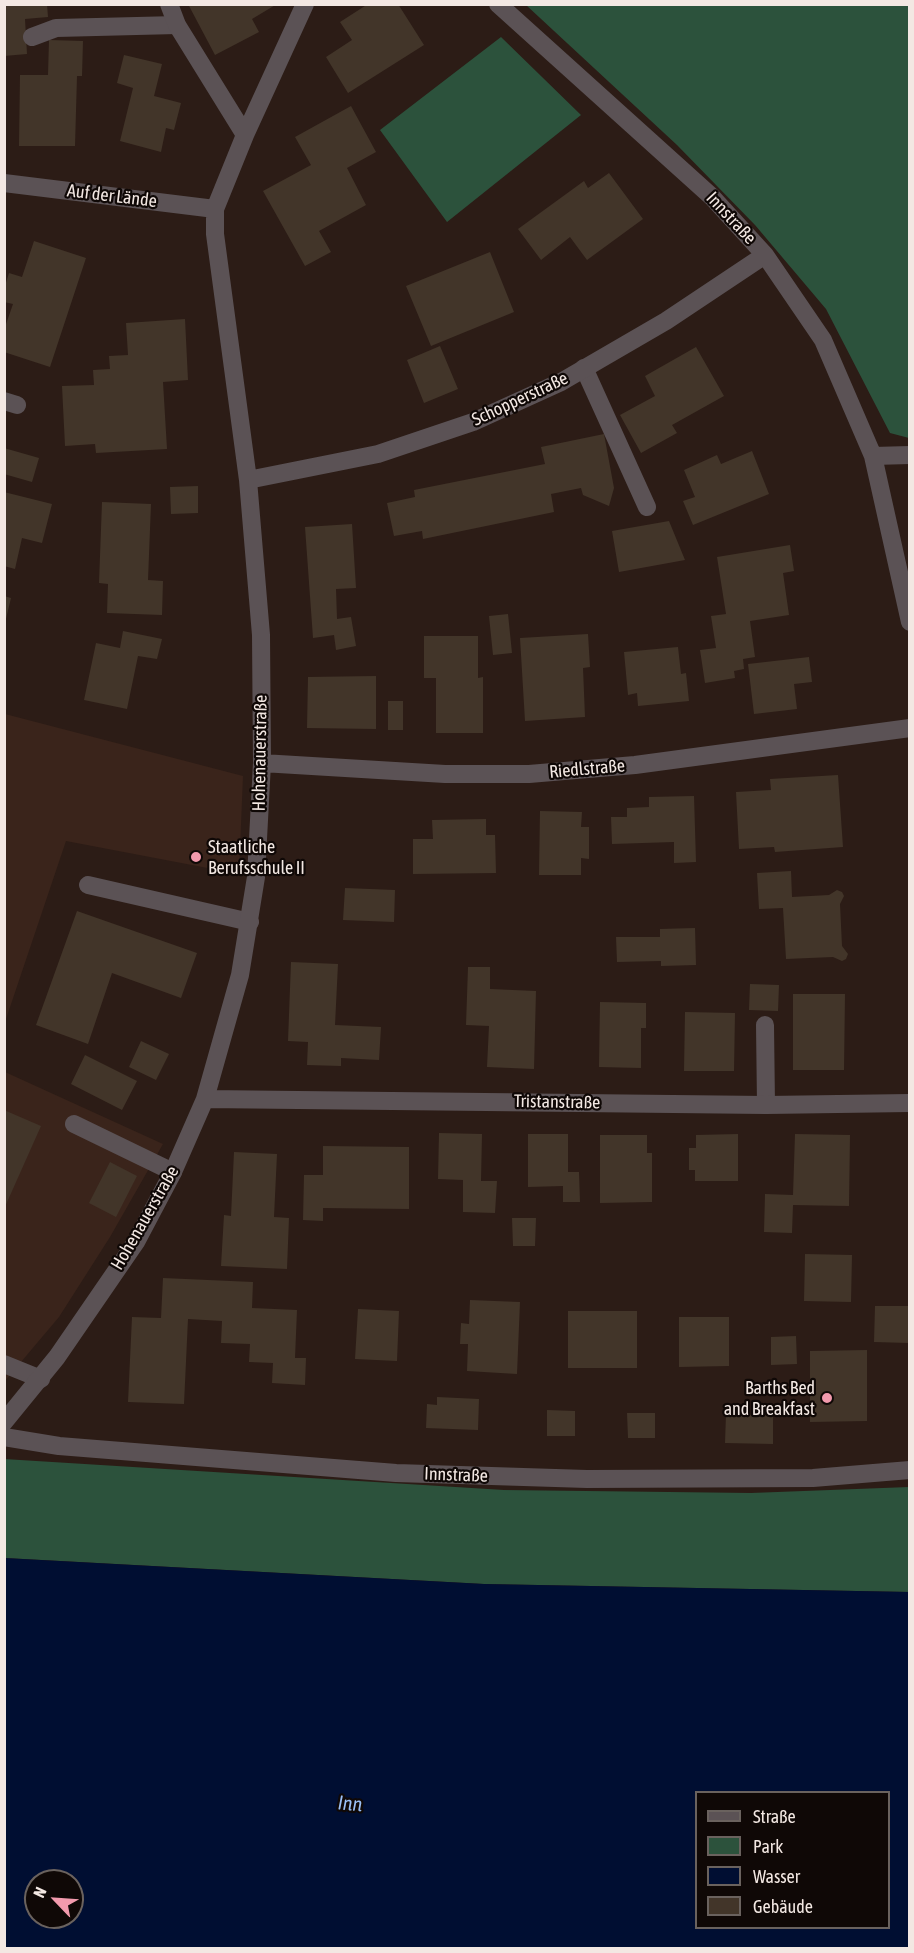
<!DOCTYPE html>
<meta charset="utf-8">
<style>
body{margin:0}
#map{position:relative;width:914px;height:1953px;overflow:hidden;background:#2c1c16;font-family:"Asap Condensed",sans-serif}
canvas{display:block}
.frame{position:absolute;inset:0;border:6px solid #f3e8e3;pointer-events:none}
.legend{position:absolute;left:695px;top:1791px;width:195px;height:138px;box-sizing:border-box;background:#0f0806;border:2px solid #6a625e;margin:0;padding:8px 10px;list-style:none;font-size:18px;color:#f3e8e3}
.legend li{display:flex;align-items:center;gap:12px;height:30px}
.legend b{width:30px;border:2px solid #6a625e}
.north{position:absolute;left:24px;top:1869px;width:60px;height:60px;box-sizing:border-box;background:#0f0806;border:2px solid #6a625e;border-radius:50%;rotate:295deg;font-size:16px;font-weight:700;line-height:24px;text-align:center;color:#f3e8e3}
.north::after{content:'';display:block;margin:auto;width:21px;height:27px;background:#f29aad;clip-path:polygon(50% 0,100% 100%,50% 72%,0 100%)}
</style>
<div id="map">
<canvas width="914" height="1953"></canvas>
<div class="frame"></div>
<ul class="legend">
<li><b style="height:8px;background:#5b5255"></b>Straße</li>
<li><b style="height:16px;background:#2c523c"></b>Park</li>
<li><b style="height:16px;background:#000e32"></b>Wasser</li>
<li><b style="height:16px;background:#423529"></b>Gebäude</li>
</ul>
<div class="north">N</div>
</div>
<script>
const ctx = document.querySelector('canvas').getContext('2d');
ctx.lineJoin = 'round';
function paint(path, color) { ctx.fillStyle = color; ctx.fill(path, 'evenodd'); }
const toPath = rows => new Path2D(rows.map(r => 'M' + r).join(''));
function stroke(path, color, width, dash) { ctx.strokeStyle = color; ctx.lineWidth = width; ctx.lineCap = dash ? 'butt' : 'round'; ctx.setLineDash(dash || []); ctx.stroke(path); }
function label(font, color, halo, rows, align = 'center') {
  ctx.font = font + ' "Asap Condensed",sans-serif'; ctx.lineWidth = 4.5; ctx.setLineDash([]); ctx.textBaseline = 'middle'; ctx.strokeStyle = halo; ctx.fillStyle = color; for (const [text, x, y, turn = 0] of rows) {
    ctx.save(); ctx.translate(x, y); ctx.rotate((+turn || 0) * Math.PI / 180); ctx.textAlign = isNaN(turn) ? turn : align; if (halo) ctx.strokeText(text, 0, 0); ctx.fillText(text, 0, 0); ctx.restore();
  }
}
const built = toPath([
 [5,714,243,776,239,874,66,841,5,1022],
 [5,1072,163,1144,110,1237,59,1317,5,1381]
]);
const green = toPath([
 [526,5,909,5,909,438,890,433,826,309,755,225,677,145],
 [501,37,581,115,447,222,380,130],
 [4,1459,504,1490,751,1493,909,1487,909,1592,484,1584,5,1558]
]);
const water = toPath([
 [4,1558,484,1584,909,1592,909,1948,5,1948],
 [696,1792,888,1792,888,1928,696,1928],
 [36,1881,72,1881,72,1917,36,1917]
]);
const building = toPath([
 [4,4,47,4,48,17,25,19,27,54,4,56],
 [188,4,277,4,252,19,259,32,215,55],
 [368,4,398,4,424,45,348,93,326,57,352,40,340,22],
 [49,40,83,41,82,76,77,76,75,146,19,146,20,75,48,75],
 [124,55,162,64,154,96,181,103,174,130,166,128,161,152,120,141,133,88,117,83],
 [351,106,376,152,347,168,366,205,319,231,331,252,305,266,263,191,311,165,295,137],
 [609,173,643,219,587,260,570,237,541,260,518,229,584,181,588,188],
 [34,241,86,258,50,367,4,352,4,330,13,304,4,302,4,289,9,273,22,277],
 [490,252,514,312,431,346,406,286],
 [185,319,188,380,163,382,167,449,96,453,95,444,65,446,62,386,94,385,93,370,110,369,109,356,128,355,126,323],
 [440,346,458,389,424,403,407,360],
 [696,347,724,396,672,425,677,433,641,453,620,415,655,396,645,376],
 [604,434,614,488,609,506,583,495,581,488,551,494,554,512,423,539,422,531,394,536,387,503,415,497,414,490,545,464,541,447],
 [4,448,39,458,32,482,4,474],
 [752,451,769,494,693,525,683,501,695,497,684,470,717,455,721,464],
 [198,486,198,513,171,514,170,487],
 [4,492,52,504,42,543,22,538,15,569,4,566],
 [102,502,151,504,148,580,163,581,162,615,107,613,108,584,99,583],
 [669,521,685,560,619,572,612,531],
 [352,524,356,588,336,589,337,619,351,617,356,646,336,650,334,635,313,638,305,527],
 [790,545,794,571,783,573,789,615,750,621,755,657,743,659,744,669,734,671,735,678,705,683,700,650,716,648,711,616,726,614,717,557],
 [4,596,11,598,5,623,4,623],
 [508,614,512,653,493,655,489,616],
 [123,631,162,639,157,659,138,656,127,709,84,700,96,643,120,648],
 [588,634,590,667,583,668,585,717,525,721,520,638],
 [424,636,478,636,478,678,483,677,483,733,436,733,436,678,424,678],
 [678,647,681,674,686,673,689,701,638,706,637,693,628,695,624,652],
 [809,657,812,682,794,684,797,709,754,714,748,664],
 [376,676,376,729,307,728,308,677],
 [388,701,403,701,403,730,388,730],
 [838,775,843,847,775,852,774,847,739,849,736,792,771,790,770,779],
 [694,796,696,862,674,863,674,842,612,844,611,817,627,817,627,808,649,807,649,797],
 [540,811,582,812,581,827,589,827,589,859,581,858,581,875,539,875],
 [486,819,486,835,495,835,496,873,413,874,413,839,433,839,432,820],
 [791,871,792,897,829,895,837,890,842,892,844,896,840,904,842,946,848,954,846,959,842,961,833,957,786,959,783,908,759,909,757,873],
 [345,888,395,890,394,922,343,920],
 [77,911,197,953,181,998,112,973,88,1044,36,1025],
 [695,928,696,965,661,966,661,961,617,962,616,937,660,937,660,929],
 [291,962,338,964,335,1025,381,1027,379,1060,341,1058,341,1066,307,1065,308,1042,288,1041],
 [468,967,490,967,490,989,536,991,534,1069,487,1067,489,1026,466,1025],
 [750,984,779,985,778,1011,749,1010],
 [793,994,845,994,844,1070,793,1070],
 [600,1002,646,1003,646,1028,641,1028,641,1068,599,1067],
 [685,1012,735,1013,734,1071,684,1071],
 [141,1041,169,1054,156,1080,129,1067],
 [85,1055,137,1081,122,1110,71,1084],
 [4,1110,41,1126,4,1209],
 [439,1133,482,1134,481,1181,497,1181,495,1213,463,1212,463,1180,438,1179],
 [528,1134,568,1134,568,1172,579,1172,580,1202,563,1202,563,1186,528,1187],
 [738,1134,738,1181,695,1181,695,1170,689,1170,689,1148,696,1148,696,1135],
 [795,1134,850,1135,849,1206,793,1205,792,1233,764,1232,765,1194,793,1195],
 [600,1135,647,1135,647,1153,652,1153,652,1202,600,1203],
 [323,1146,409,1147,409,1209,323,1208,323,1221,303,1220,304,1175,323,1175],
 [234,1152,277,1154,274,1217,289,1218,287,1269,221,1266,224,1215,231,1216],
 [110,1162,137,1176,116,1217,89,1203],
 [512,1218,536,1218,535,1246,513,1246],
 [805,1254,852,1255,851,1302,804,1301],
 [163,1278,253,1282,252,1308,297,1310,295,1358,306,1358,305,1385,272,1383,273,1363,249,1362,250,1344,221,1343,222,1321,188,1319,184,1404,128,1402,132,1317,161,1318],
 [470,1300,520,1302,517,1374,467,1371,468,1344,460,1344,461,1323,469,1324],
 [875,1306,909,1306,909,1343,874,1342],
 [358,1309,399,1311,397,1361,355,1359],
 [568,1311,637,1311,637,1368,568,1368],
 [679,1317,729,1317,729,1366,679,1367],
 [796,1336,797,1364,771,1365,771,1337],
 [867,1350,867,1421,810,1422,810,1351],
 [437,1397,479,1399,478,1430,426,1428,427,1404,437,1405],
 [547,1410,575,1411,575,1436,547,1436],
 [627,1413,655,1413,655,1438,628,1438],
 [726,1414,773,1415,773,1444,725,1443]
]);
const service = toPath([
 [32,37,56,28,177,25],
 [584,368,647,507],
 [4,401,17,405],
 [88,885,250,922],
 [765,1025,766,1105],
 [74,1124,173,1172],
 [4,1364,41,1379]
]);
const minor = toPath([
 [169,4,177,25,245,135],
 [498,4,712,197,765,255,823,340,873,456,910,622],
 [4,183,215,209],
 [873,456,910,455],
 [248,480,378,454,473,422,561,382,666,321,765,255],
 [262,763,445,774,529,774,635,765,910,728],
 [205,1099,766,1105,910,1103],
 [4,1422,57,1357,136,1242,173,1172,205,1099,240,975,256,877,262,763,261,635,248,480,215,234,215,209,245,135,305,4],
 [4,1437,59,1446,396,1473,587,1479,813,1478,910,1470]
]);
const markers = [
 [196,857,6,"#f29aad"],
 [827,1398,6,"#f29aad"]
];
const streetNames = [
 ["Auf der Lände",112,196,7],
 ["Innstraße",731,218,47],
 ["Schopperstraße",520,399,-25],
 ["Hohenauerstraße",260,753,-89],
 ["Riedlstraße",587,769,-5],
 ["Tristanstraße",557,1102,1],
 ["Hohenauerstraße",145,1218,-60],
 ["Innstraße",456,1475,2]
];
const poiNames = [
 ["Staatliche",208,847],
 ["Berufsschule II",208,868],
 ["Barths Bed",815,1388,"right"],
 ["and Breakfast",815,1409,"right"]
];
const waterNames = [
 ["Inn",350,1804,5]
];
paint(built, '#3a241b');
paint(green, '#2c523c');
paint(water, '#000e32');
paint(building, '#423529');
stroke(service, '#5b5255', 18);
stroke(minor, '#5b5255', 18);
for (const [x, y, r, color] of markers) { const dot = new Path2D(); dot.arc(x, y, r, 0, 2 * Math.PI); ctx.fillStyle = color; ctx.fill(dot); stroke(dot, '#0f0806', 2); }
label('18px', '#f3e8e3', '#0f0806', streetNames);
label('18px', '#f3e8e3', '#0f0806', poiNames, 'left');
label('italic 20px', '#9bc0f6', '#0f0806', waterNames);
</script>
